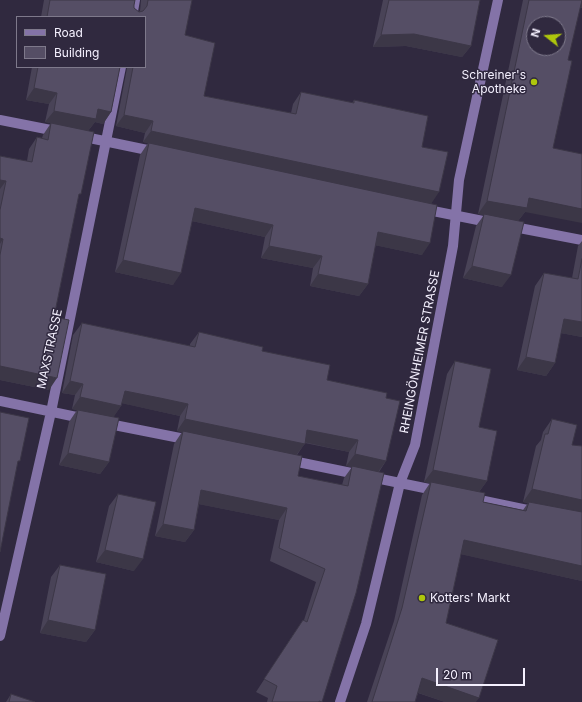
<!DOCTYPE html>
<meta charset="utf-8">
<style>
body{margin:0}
#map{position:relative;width:582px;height:702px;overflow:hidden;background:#30293f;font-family:Inter,sans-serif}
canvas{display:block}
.legend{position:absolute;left:16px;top:16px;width:130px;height:52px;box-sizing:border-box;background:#30293f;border:1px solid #7e798b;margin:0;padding:5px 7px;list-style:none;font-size:12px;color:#f4f0fe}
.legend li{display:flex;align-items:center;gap:8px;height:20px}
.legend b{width:20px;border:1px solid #7e798b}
.north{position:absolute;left:526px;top:16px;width:40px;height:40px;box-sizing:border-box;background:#30293f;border:1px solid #7e798b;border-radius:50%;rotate:287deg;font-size:11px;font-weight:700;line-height:16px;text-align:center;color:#f4f0fe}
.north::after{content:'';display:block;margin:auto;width:14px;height:18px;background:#aec60c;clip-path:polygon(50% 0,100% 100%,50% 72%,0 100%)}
.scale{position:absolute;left:436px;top:668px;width:89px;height:18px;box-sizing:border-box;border:2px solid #f4f0fe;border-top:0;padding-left:5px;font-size:12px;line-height:14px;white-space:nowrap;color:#f4f0fe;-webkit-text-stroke:3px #30293f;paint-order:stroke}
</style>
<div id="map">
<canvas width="582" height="702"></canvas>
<ul class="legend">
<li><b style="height:5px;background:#8473a8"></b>Road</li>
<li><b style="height:11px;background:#554e65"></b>Building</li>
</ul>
<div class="north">N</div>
<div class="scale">20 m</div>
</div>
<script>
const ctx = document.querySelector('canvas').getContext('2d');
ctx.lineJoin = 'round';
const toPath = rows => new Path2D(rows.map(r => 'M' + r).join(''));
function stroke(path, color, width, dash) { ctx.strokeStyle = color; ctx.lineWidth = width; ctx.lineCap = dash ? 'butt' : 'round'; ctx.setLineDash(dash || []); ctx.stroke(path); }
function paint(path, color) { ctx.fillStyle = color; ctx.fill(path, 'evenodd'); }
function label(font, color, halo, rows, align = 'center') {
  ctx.font = font + ' Inter,sans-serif'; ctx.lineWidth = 3; ctx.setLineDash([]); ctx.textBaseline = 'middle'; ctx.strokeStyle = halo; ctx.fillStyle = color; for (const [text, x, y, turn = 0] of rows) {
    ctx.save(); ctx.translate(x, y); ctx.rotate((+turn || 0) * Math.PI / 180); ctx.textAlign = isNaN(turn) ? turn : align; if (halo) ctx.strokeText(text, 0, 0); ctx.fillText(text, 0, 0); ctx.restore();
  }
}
const minor = toPath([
 [132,17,135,0],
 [0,120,61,132],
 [80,136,157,152],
 [423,209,493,223],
 [509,226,582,240],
 [0,401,86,419],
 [104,423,190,440],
 [288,460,439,491],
 [470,498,537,512],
 [0,636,51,412,121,67],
 [340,702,366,624,400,483,415,445,453,246,459,180,498,0]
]);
const wall = toPath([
 [44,0,135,0,134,5,134,8,139,12,140,11,141,0,192,0,185,35,204,96,291,113,293,104,301,92,352,103,354,100,422,147,431,204,422,255,375,245,368,284,359,296,310,286,313,268,261,258,265,237,192,221,173,285,115,272,140,155,148,143,143,142,145,133,116,126,127,68,127,67,145,67,145,17,41,17],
 [383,0,480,0,471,46,462,57,406,46,373,47],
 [523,0,582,0,582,8,580,8,525,212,518,221,502,287,463,278,476,226,484,215,478,214],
 [32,67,120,67,111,112,103,124,95,122,88,131,78,199,54,317,49,390,0,380,0,156,27,161,29,149,37,137,42,138,43,135,51,123,45,122,49,104,26,100],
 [582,241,582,337,561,333,555,363,546,376,517,370,535,286,544,273,572,278,578,246],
 [82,323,190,346,190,344,199,332,262,351,327,380,386,398,386,461,379,472,322,702,267,702,268,698,256,692,295,632,304,620,316,582,270,561,279,520,199,504,194,530,185,542,155,536,174,444,182,432,177,431,180,416,122,403,121,406,113,417,109,462,100,474,59,465,69,422,77,410,72,409,75,395,62,393,73,335],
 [305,443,349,452,346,466,352,467,344,478,342,485,298,476,297,455],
 [455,361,479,427,487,481,479,492,483,502,523,510,528,503,523,502,536,446,541,440,543,432,552,419,572,445,582,446,582,581,461,554,446,623,445,702,418,693,415,702,367,702,394,621,422,495,430,483,424,482,447,374],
 [118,494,134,571,96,562,109,506],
 [60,565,95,630,86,642,40,633,51,577],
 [11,694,35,702,6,702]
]);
const shadedWall = toPath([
 [582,0,582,8,574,6],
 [414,34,471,46,462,57,406,46,373,47,381,35],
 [34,88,57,93,49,104,26,100],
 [98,109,111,112,103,124,95,122,88,131,45,122,54,111],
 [124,115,153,121,145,133,116,126],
 [151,131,439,192,431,204,143,142],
 [0,180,6,181,0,189],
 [529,198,582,209,582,223,525,212,518,221,478,214,487,201],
 [195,208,273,225,265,237,187,220],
 [378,232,430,243,422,255,369,244],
 [0,238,3,239,0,244],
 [269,246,322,256,313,268,261,258],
 [123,260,181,273,173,285,115,272],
 [472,266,511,275,502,287,463,278],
 [318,274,368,284,359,296,310,286],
 [564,319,582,322,582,337,555,332],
 [526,357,555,363,546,376,517,370],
 [0,366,57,378,49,390,0,380],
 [70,381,83,384,75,395,62,393],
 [125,391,160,398,188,404,180,416,116,402],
 [80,397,121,406,113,418,72,409],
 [185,419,305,444,296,455,177,431],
 [307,430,358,440,349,452,299,441],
 [68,453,109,462,100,474,59,465],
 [355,454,386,461,378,472,346,466],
 [433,470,487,481,478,493,431,482,430,483,424,482],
 [532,489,582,500,582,514,529,502,528,503,523,502],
 [201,490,287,508,279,520,193,503],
 [163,524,194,530,185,542,155,536],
 [464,540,582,566,582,581,455,553],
 [105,550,143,559,134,571,96,562],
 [48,620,95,630,86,642,40,633],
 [422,678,479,698,476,702,445,702,413,691]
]);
const building = toPath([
 [50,0,135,0,134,5,134,8,139,12,143,11,147,6,148,0,192,0,185,35,215,43,204,96,296,114,301,92,354,103,354,100,428,116,422,147,448,152,439,192,151,131,153,121,124,115,133,67,145,67,145,17,47,17,50,0],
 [389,0,480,0,471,46,414,34,381,35,389,0],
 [529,0,582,0,568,60,572,61,553,148,582,154,582,209,529,198,527,208,487,201,529,0],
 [534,24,558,24,558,48,534,48,534,24],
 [38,67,120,67,111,112,98,109,96,119,54,111,57,93,34,88,38,67],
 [51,123,94,132,81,194,79,194,54,317,69,320,57,378,0,366,0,255,3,239,0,238,0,210,6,181,0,180,0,156,32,162,37,137,48,140,51,123],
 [149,143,437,205,430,243,378,232,368,284,318,274,322,256,269,246,273,225,195,208,181,273,123,260,149,143],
 [484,214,524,222,511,275,472,266,484,214],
 [582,259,582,322,564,319,555,363,526,357,544,273,578,279,582,259],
 [82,323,195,347,199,332,263,347,262,351,330,365,327,380,387,393,386,398,400,401,386,461,355,454,358,440,307,430,305,444,185,419,188,404,160,398,125,391,121,406,80,397,83,384,70,381,82,323],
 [455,361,491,369,479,427,497,431,487,481,433,470,455,361],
 [78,410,119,418,109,462,68,453,78,410],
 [0,412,29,418,20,461,18,461,0,552,0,412],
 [552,419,577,425,572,445,582,446,582,500,532,489,545,434,548,434,552,419],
 [183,431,302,456,298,476,348,486,352,466,384,473,356,593,322,702,319,701,319,702,272,702,277,686,264,679,303,620,307,622,325,569,279,548,287,508,201,490,194,530,163,524,183,431],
 [431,482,485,493,483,502,526,511,529,502,582,512,582,566,464,540,446,623,498,640,479,698,422,678,415,702,372,702,402,608,431,482],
 [118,494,156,502,143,559,105,550,118,494],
 [60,565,106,574,95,630,48,620,60,565],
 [11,694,35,702,9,702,11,694]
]);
const markers = [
 [534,82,4,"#aec60c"],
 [422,598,4,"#aec60c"]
];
const poiNames = [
 ["Schreiner's",526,75],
 ["Apotheke",526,89],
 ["Kotters' Markt",430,598,"left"]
];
const streetNames = [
 ["MAXSTRASSE",50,349,-78],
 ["RHEINGÖNHEIMER STRASSE",420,352,-79]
];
stroke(minor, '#8473a8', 10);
paint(wall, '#494357');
paint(shadedWall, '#3c3747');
paint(building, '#554e65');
stroke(building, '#3c3747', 1);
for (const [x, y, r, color] of markers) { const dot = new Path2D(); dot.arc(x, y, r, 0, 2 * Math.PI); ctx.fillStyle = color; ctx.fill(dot); stroke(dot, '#30293f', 1.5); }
label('12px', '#f4f0fe', '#30293f', poiNames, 'right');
label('12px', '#f4f0fe', '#30293f', streetNames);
</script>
